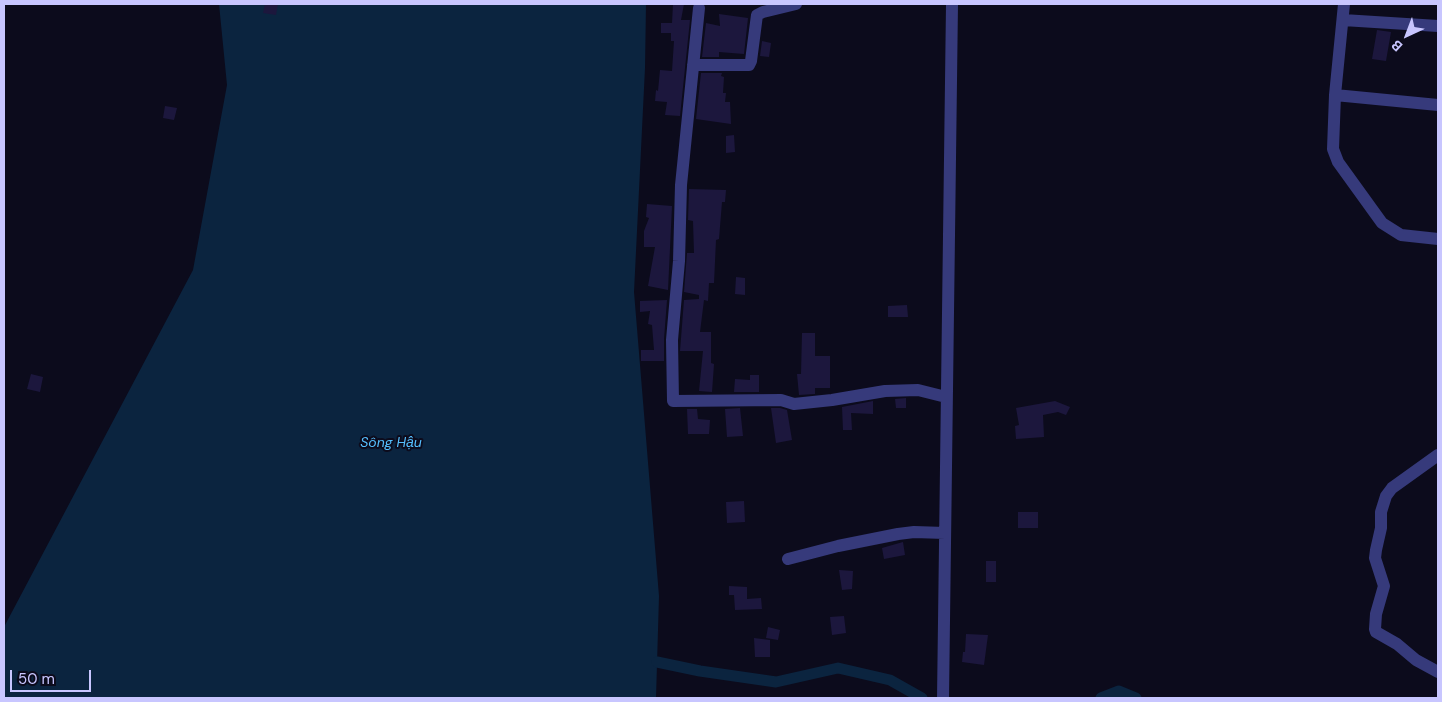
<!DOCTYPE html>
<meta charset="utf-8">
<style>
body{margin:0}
#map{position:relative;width:1442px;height:702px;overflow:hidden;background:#0c0b1c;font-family:"DM Sans",sans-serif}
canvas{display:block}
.frame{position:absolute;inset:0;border:5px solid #c8c6ff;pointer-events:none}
.north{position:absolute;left:1382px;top:10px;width:50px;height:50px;-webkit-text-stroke:4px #0c0b1c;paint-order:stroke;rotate:223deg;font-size:14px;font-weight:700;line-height:20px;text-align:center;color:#c8c6ff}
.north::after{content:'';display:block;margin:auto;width:18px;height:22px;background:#c8c6ff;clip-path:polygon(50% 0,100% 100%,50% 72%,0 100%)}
.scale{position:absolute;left:10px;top:670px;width:81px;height:22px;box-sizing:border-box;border:2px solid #c8c6ff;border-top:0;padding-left:6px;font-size:15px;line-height:18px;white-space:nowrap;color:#c8c6ff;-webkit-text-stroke:4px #0c0b1c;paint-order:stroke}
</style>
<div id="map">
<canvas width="1442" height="702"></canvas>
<div class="frame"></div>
<div class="north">B</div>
<div class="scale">50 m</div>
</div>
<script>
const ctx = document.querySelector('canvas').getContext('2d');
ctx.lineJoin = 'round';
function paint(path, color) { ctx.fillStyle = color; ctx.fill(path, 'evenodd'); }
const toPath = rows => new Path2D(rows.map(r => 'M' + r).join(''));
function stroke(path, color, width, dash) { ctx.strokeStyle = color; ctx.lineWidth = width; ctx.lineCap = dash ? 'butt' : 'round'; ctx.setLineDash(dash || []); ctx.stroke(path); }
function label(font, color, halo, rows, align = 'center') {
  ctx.font = font + ' "DM Sans",sans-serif'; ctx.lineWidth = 4; ctx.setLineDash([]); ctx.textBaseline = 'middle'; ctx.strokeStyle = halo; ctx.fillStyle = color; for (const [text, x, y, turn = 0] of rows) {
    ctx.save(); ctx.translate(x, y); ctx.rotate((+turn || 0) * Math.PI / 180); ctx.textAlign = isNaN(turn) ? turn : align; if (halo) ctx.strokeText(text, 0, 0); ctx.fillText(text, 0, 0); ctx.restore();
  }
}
const water = toPath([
 [219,4,646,4,645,68,634,292,659,596,656,698,4,698,4,627,193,270,227,85]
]);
const canal = toPath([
 [657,662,700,671,776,682,838,668,890,680,922,698],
 [1101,698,1119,691,1136,698]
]);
const building = toPath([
 [265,4,278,4,276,15,263,13],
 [673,4,684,4,681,20,690,20,680,116,665,115,667,102,655,101,656,90,658,91,660,70,672,71,674,41,671,41,671,33,661,33,661,23,672,23],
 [719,14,748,18,744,54,719,52,719,57,702,57,706,23,720,26],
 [1377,30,1391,32,1386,61,1372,59],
 [762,41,771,43,769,57,760,56],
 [701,73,722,73,721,76,724,77,723,93,726,93,725,102,730,102,731,124,696,119],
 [165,106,177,108,174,120,163,118],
 [734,135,735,152,726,153,726,136],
 [689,189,726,190,725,202,722,202,719,239,716,240,714,283,709,283,708,301,704,300,700,332,711,332,711,363,714,364,712,392,699,391,703,351,680,351,684,300,699,299,699,295,684,292,687,253,694,253,693,221,688,220],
 [647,204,672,206,668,290,648,286,655,247,644,247,644,231,649,218,646,217],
 [736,277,745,278,745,295,735,294],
 [667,300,664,339,664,361,641,361,641,350,654,350,652,325,648,324,650,311,640,312,640,301],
 [907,305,908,317,888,317,888,306],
 [802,333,815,333,815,356,830,356,830,388,815,388,815,394,799,395,797,374,801,374],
 [31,374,43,377,40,392,27,389],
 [750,375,759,375,759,392,734,392,735,379,750,380],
 [906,398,906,408,896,408,895,399],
 [873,401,873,414,851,413,852,430,843,430,842,407],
 [1055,401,1070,407,1066,415,1058,412,1043,415,1044,437,1016,439,1015,426,1019,425,1016,408],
 [740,408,743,436,727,437,725,409],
 [771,408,780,408,787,410,792,440,776,443],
 [687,409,697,409,698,419,710,420,709,434,688,434],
 [744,501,745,522,727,523,726,502],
 [1018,512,1038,512,1038,528,1018,528],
 [903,542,905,555,884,559,882,548],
 [986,561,996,561,996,582,986,582],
 [839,570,853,571,852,589,842,590],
 [729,586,747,587,747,599,761,598,762,609,735,610,734,595,729,595],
 [844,616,846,633,832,635,830,617],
 [768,627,780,630,778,640,766,638],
 [966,634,988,635,984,665,962,662,963,652,965,652],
 [754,638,770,640,770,657,755,657]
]);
const minor = toPath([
 [1344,4,1335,95,1333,149,1338,162,1382,223,1401,235,1438,239],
 [699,8,681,185,679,261,672,340,673,401,781,400,794,404,832,400,885,391,918,390,946,397],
 [1343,20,1438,26],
 [693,65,749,65,751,61,757,15,763,12,796,4],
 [1335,95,1438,105],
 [1438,455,1392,488,1386,496,1381,512,1381,528,1376,550,1375,558,1384,586,1376,614,1375,629,1376,632,1397,644,1416,660,1438,672],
 [788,559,838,546,898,534,914,532,945,533],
 [943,698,952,4]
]);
const waterNames = [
 ["Sông Hậu",391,443]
];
paint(water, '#0b243f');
stroke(canal, '#0b243f', 11);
paint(building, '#1c173d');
stroke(minor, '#363a7b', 12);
label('italic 14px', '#55bffe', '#0c0b1c', waterNames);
</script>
